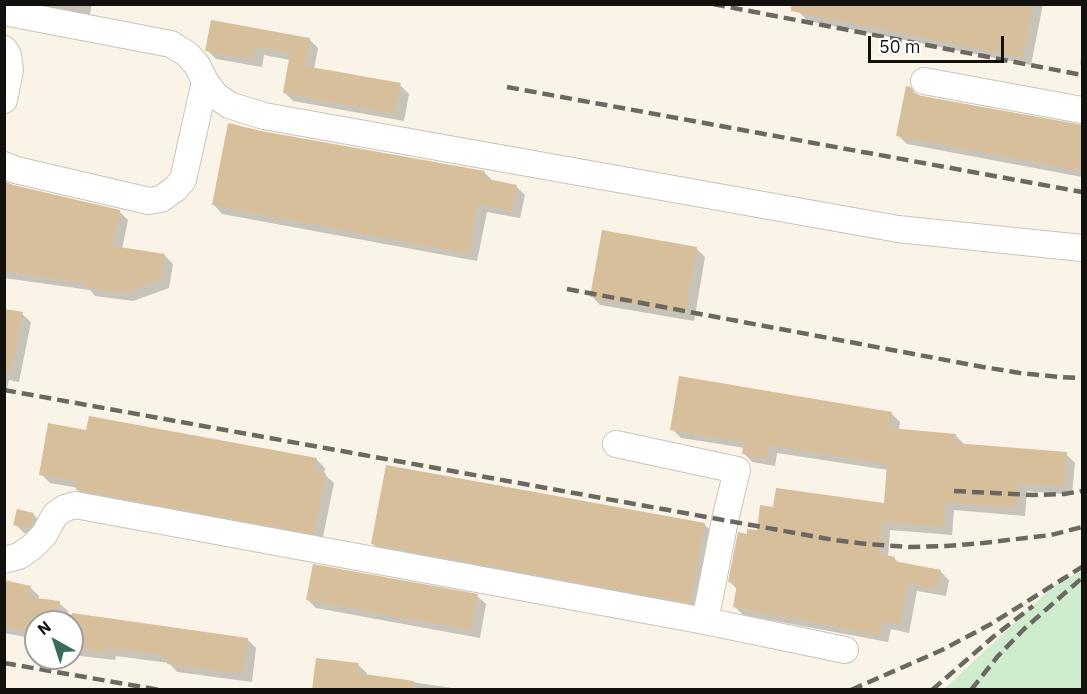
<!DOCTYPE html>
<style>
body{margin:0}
#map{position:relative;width:1087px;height:694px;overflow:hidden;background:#faf4e8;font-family:"IBM Plex Sans",sans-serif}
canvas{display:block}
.frame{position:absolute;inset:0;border:6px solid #13110d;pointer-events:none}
.north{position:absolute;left:24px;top:610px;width:60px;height:60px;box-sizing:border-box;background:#fff;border:2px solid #a1a09e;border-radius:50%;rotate:321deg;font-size:16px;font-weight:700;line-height:24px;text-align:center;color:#13110d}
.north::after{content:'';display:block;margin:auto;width:21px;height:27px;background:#366d54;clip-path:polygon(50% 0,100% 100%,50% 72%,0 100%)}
.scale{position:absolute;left:868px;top:36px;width:136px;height:27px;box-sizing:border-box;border:3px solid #13110d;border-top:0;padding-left:8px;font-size:18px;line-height:21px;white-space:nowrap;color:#13110d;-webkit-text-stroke:4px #fff;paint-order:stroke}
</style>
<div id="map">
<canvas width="1087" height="694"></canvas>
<div class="frame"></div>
<div class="north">N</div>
<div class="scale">50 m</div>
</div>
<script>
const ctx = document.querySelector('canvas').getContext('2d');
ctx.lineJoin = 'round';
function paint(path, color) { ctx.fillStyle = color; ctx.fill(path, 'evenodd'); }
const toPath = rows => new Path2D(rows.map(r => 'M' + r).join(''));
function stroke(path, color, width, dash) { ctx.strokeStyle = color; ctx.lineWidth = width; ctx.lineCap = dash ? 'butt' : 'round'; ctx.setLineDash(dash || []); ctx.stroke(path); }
const green = toPath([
 [1082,571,1082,689,944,689,1057,583]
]);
const shadow = toPath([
 [8,4,92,4,89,19],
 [801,4,1043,4,1031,65,808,21,799,12],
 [309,39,318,48,314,69,400,85,409,94,404,121,293,101,284,92,290,60,264,55,262,67,216,59,207,50],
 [1082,51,1082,67,1080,64],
 [916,95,1082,126,1082,177,907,144,898,135],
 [261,132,484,172,493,181,516,186,525,195,520,218,487,212,477,261,222,214,214,205],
 [4,183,119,211,128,220,122,249,164,255,173,264,169,288,133,301,95,296,90,290,4,278],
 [696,248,705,257,694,321,600,305,592,296],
 [4,310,22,314,31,322,19,382,9,380,4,402],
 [891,413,900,422,899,431,955,435,964,444,1066,454,1075,463,1072,495,1027,491,1025,516,954,510,952,535,890,530,888,557,894,558,900,564,941,572,949,580,946,596,917,591,909,633,891,629,888,642,743,615,734,606,737,589,730,582,748,536,758,532,774,509,885,505,888,470,777,453,775,466,752,462,744,453,745,448,681,438,672,429],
 [316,459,325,468,324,474,334,483,322,542,86,498,78,490,78,488,50,483,41,474],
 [33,514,42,523,38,536,24,533,15,524],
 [704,524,713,533,698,611,382,552,373,544],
 [4,582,30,587,39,596,38,600,59,603,68,611,68,614,247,639,256,648,252,682,177,672,169,663,116,656,115,660,72,655,72,622,36,622,36,647,31,642,31,638,4,633],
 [477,596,486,604,480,638,316,608,307,599],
 [358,665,367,673,366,675,465,690,315,690]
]);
const building = toPath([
 [791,4,1033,4,1023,58,791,11],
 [211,20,310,38,305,66,401,83,395,114,283,93,290,53,255,47,253,59,205,51],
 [906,86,911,87,915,93,921,96,1083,125,1083,171,896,136],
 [228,123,261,131,485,171,483,178,517,185,512,211,478,204,469,254,212,205],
 [4,181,13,185,120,210,113,246,165,254,161,280,123,293,85,288,86,283,4,271],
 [602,230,697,247,685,313,590,297],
 [4,309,23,312,11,371,4,370],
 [679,376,892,412,890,428,956,434,955,443,1067,452,1064,487,1019,483,1017,508,946,502,944,527,882,522,880,554,895,557,894,561,941,570,938,589,908,583,900,625,882,622,880,635,733,607,737,584,728,582,738,532,747,534,747,529,757,530,760,505,773,507,776,488,884,503,887,464,769,445,767,458,742,454,744,442,670,430],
 [89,416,317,458,314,471,326,473,314,534,76,490,76,481,39,475,48,423,86,430],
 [386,465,705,523,690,603,371,544],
 [17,509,34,513,30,528,13,525],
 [313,564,478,594,471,630,306,600],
 [4,580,31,586,29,597,60,601,57,622,36,622,36,633,4,627],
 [72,613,248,638,243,674,167,664,168,656,108,648,107,652,72,648],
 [316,658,359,663,357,673,414,681,414,690,312,690]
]);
const minor = toPath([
 [4,12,171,44,187,54,197,65,205,81,215,95,229,105,264,116,898,229,1082,248],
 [4,49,8,55,10,70,4,100],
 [924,81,1082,110],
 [4,165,16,170,149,201,161,199,175,189,183,180,205,81],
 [616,444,737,470,725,520,705,621],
 [4,560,19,556,32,547,44,535,55,515,65,508,75,505,705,621,845,650]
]);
const rail = toPath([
 [713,4,1082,75],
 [507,87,1082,192],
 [567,289,983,367,1020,373,1059,377,1082,378],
 [4,390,834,540,867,544,909,547,946,546,983,543,1051,535,1082,527],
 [954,491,1033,495,1064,494,1082,491],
 [4,663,160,690],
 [851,690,942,650,991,624,1082,567],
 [932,690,993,637,1033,606],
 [971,690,998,656,1024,629,1082,578]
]);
paint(green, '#d0eccf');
paint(shadow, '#0003');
paint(building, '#d7bf9b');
stroke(minor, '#cac4b9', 28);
stroke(minor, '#fff', 26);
stroke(rail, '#6b6861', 4.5, [12, 6]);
</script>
